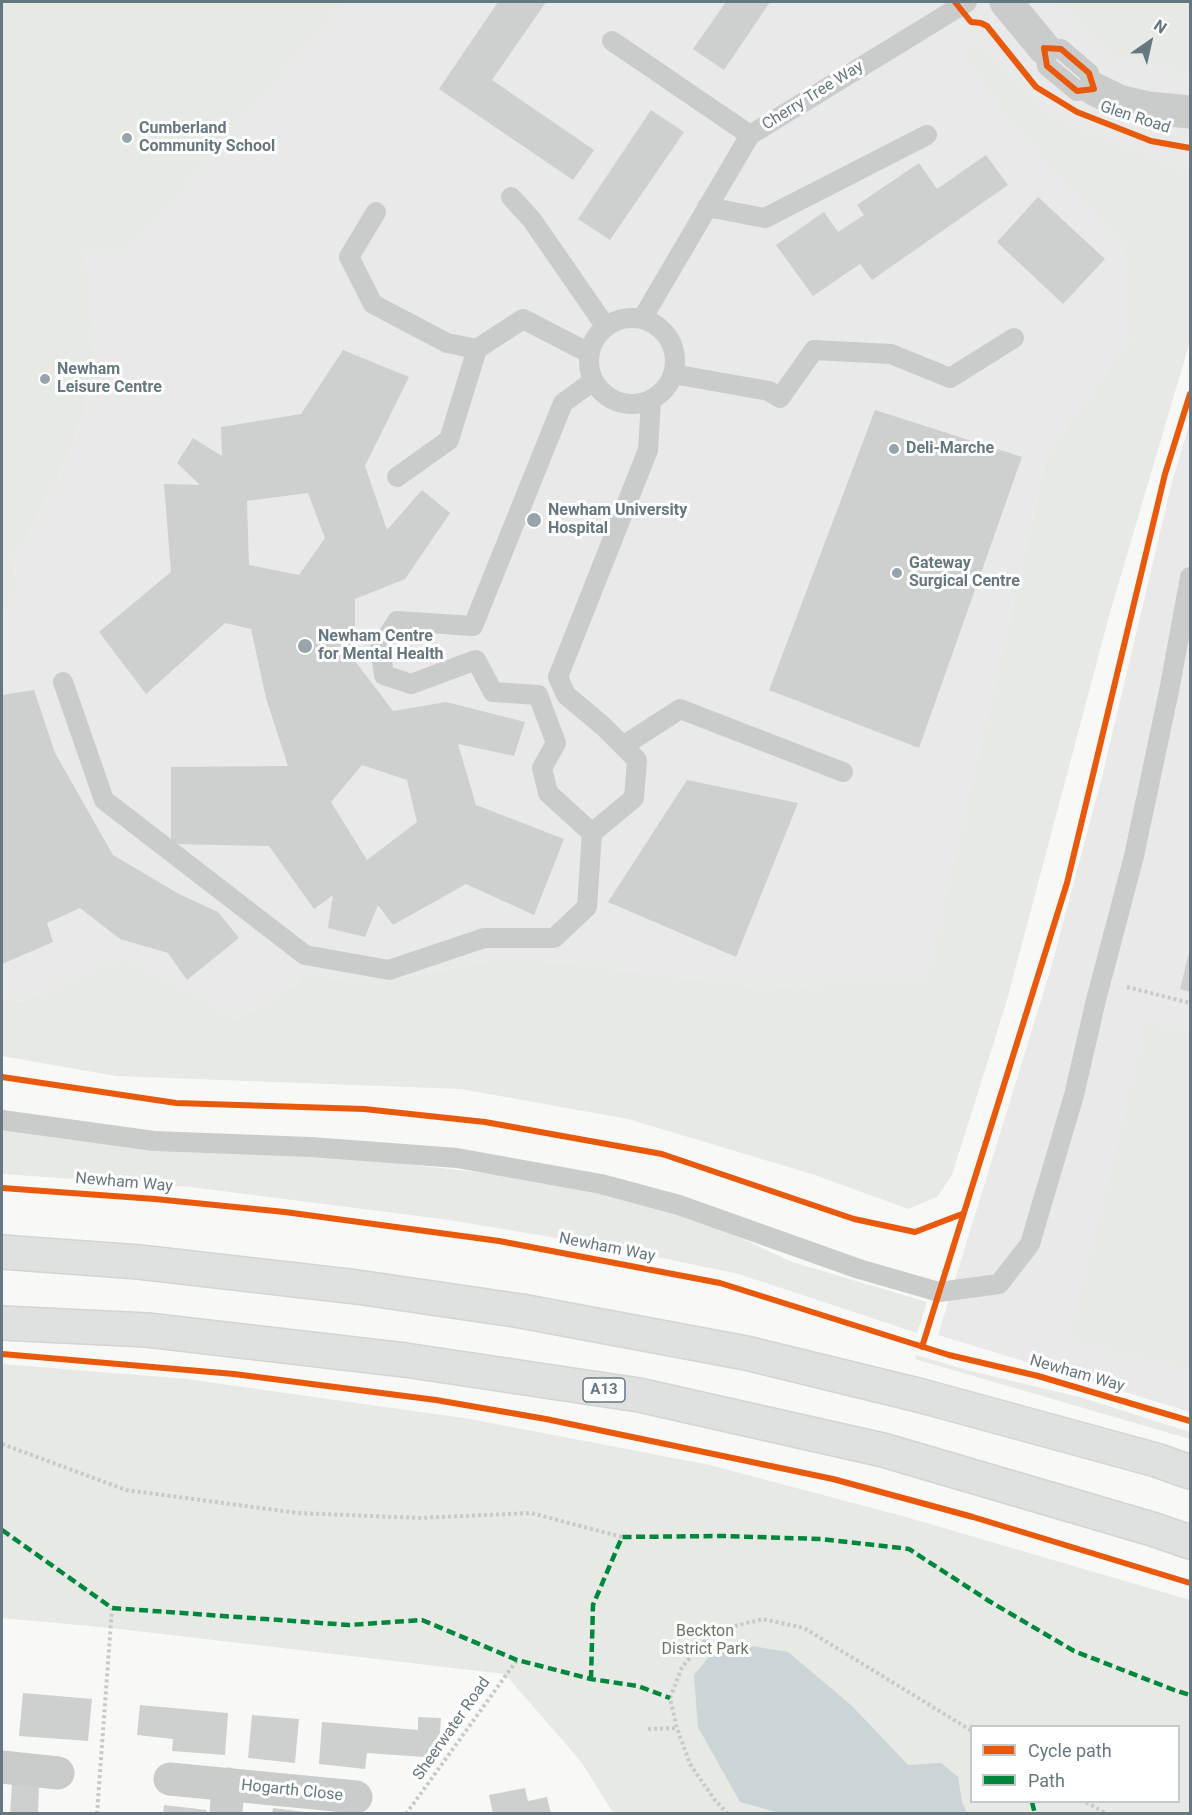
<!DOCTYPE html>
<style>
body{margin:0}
#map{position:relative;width:1192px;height:1815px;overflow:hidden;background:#f8f8f7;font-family:Roboto,sans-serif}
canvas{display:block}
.frame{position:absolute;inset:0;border:3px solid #657780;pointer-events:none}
.legend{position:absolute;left:970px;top:1725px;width:210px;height:78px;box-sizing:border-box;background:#fff;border:2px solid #c1c9cc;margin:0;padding:8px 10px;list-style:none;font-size:18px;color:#657780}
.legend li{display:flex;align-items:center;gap:12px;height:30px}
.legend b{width:30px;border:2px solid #c1c9cc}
.north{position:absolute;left:1120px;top:12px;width:60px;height:60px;-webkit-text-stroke:4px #fff;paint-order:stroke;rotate:34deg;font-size:16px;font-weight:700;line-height:24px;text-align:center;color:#657780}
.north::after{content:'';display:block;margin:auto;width:21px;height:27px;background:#657780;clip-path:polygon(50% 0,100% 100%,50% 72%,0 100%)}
</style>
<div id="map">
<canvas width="1192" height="1815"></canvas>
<div class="frame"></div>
<ul class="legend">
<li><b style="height:8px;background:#e8590c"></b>Cycle path</li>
<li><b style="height:8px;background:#00873e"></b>Path</li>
</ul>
<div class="north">N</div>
</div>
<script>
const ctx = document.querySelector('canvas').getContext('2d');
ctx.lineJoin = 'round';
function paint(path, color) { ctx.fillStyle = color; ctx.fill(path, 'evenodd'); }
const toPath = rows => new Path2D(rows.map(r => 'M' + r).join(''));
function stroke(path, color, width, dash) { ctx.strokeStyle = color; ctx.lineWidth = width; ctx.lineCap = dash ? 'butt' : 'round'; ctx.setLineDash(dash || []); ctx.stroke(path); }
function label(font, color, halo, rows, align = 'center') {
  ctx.font = font + ' Roboto,sans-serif'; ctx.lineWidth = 6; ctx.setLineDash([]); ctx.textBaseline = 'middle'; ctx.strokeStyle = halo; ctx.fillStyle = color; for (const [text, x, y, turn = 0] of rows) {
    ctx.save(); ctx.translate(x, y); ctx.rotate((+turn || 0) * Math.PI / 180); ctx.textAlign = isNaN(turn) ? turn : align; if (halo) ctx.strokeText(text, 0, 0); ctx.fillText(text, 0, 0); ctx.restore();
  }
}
const built = toPath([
 [2,2,1190,2,1190,206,1175,277,1047,455,926,985,755,986,511,956,369,984,305,972,298,983,238,1019,126,961,19,1002,2,995,2,613,18,592,13,560,58,480,85,411,94,346],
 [1190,422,1190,1412,938,1335,1051,968,1102,777,1171,486]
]);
const green = toPath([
 [2,2,341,2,186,183,126,250,82,247,94,346,85,411,58,480,13,560,18,592,2,613],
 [1057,2,1190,2,1190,67,1179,71,1114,54],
 [984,48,1049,117,1190,175,1190,341,1109,616,1007,1000,952,1175,937,1197,908,1209,815,1175,628,1119,461,1089,116,1076,2,1056,2,995,20,1002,126,960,238,1019,298,983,305,972,369,984,511,956,755,986,926,984,1047,455,1131,338,1124,244,1008,118,962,50],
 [1147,1023,1190,1034,1190,1368,1071,1340],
 [2,1124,180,1152,342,1157,521,1177,620,1193,732,1234,792,1262,927,1302,917,1333,739,1274,604,1246,449,1220,191,1187,2,1174],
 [916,1355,967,1370,1083,1398,1190,1432,1190,1439,915,1359],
 [2,1364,187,1379,470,1419,710,1465,906,1517,1190,1600,1190,1813,613,1813,582,1763,505,1674,111,1628,2,1618],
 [972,1726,1178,1726,1178,1802,972,1802]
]);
const water = toPath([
 [739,1644,788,1652,852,1706,908,1765,941,1763,958,1777,962,1802,967,1813,780,1813,740,1802,698,1727,694,1675,713,1652]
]);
const building = toPath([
 [498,2,546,2,492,80,594,150,573,180,439,89],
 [726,2,770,2,724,70,693,49],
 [651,110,684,132,610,240,578,219],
 [986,155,1008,185,872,280,860,264,813,296,776,245,824,212,838,232,864,215,857,205,919,163,937,189],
 [1038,197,1105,259,1063,304,997,242],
 [343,350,409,377,365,466,387,530,422,490,450,513,405,579,355,599,355,661,393,711,446,702,525,722,514,756,458,744,476,805,564,839,534,915,466,884,393,925,378,905,365,937,328,928,333,895,314,909,269,846,171,844,171,767,288,766,266,698,251,629,225,623,146,694,99,632,171,572,164,484,200,485,177,463,193,438,222,456,221,427,301,414],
 [308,493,325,538,299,575,249,565,247,501],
 [362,765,407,780,417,822,367,860,331,802],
 [875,410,1022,457,919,748,769,690],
 [34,690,55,753,113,855,179,894,218,912,239,938,187,980,168,953,120,939,80,908,47,923,53,942,2,964,2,695],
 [687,780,798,803,736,957,608,902],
 [1190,949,1190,992,1180,989],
 [23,1693,92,1699,88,1741,19,1736],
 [140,1705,228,1713,225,1755,172,1751,173,1739,137,1735],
 [252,1715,299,1719,295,1763,248,1758],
 [418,1717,441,1718,438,1758,367,1753,365,1769,319,1764,322,1722,418,1730],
 [12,1784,39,1786,38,1814,10,1814],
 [525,1788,528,1801,547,1797,551,1814,493,1814,489,1795],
 [164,1805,207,1810,206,1814,163,1814],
 [273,1808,305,1812,305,1814,272,1814]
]);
const path = toPath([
 [1127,987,1190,1003],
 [2,1444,126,1490,298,1513,419,1518,531,1513,622,1537],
 [648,1729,677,1728],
 [1086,1802,1107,1814],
 [97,1814,112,1608],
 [406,1814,517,1660],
 [728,1814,714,1799,690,1764,677,1728,670,1698,682,1667,709,1636,731,1627,763,1619,804,1628,972,1731]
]);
const service = toPath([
 [612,41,750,135],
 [1044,48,1061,49,1089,73,1094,89,1077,91,1047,66,1044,48],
 [511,197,532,220,606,327],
 [707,207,765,218,927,135],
 [376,212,349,257,373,304,447,343,477,349],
 '589 361a43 43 0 1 1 86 0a43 43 0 1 1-86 0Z',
 [642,319,750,135,967,2],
 [673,374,769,391,780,398,814,350,891,354,950,378,1014,338],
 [593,381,563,403,473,626,397,621,380,648,384,675,411,684,476,660,493,692,538,695,556,743,542,768,548,793,592,833,634,798,637,760,603,726,566,695,558,677,648,450,651,400],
 [397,477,449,440,477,349,523,319,589,353],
 [63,682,104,800,305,955,389,970,484,938,554,938,587,907,592,833],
 [623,746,680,709,843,772],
 [2,1120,154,1141,311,1147,457,1158,601,1184,679,1205,859,1269,939,1292,999,1284,1030,1244,1074,1095,1096,1000,1134,856,1170,686,1190,577]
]);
const minor = toPath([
 [1006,2,1044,48],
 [1094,89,1119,101,1148,108,1190,112],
 [2,1767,58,1773],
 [170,1779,356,1797],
 [226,1814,228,1784]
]);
const trunk = toPath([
 [2,1252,139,1262,357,1287,521,1311,746,1353,922,1396,1156,1460,1190,1472],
 [2,1323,147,1330,405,1360,639,1395,883,1450,1152,1529,1190,1542]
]);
const quiet = toPath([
 [2,1530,112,1608,349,1625,422,1620,517,1660,591,1679,638,1686,670,1698],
 [591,1679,593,1605,622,1537,723,1536,821,1539,909,1549,989,1601,1074,1651,1174,1690,1190,1695],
 [1032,1802,1035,1814]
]);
const cycleway = toPath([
 [955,2,971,22,981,23,987,26,1036,87,1077,112,1151,141,1190,148],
 [1044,48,1061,49,1089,73,1094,89,1077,91,1047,66,1044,48],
 [2,1077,176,1103,364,1109,485,1122,662,1154,854,1219,915,1232,962,1214],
 [2,1188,155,1199,285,1212,499,1241,720,1283,949,1355,1038,1376,1190,1421],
 [922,1347,1067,883,1165,474,1190,394],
 [2,1354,234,1374,436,1400,546,1419,833,1479,973,1517,1190,1583]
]);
const markers = [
 [127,138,6,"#98a4aa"],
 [45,379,6,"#98a4aa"],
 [894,449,6,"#98a4aa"],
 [534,520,8,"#98a4aa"],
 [897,573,6,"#98a4aa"],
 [305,646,8,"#98a4aa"]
];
const shields = [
 [604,1390,42]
];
const shieldNames = [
 ["A13",604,1390]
];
const streetNames = [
 ["Cherry Tree Way",813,96,-32],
 ["Glen Road",1135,118,18],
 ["Newham Way",124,1183,5],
 ["Newham Way",607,1248,11],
 ["Newham Way",1077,1374,16],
 ["Sheerwater Road",452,1729,-55],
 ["Hogarth Close",292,1791,6]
];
const poiNames = [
 ["Cumberland",139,129],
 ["Community School",139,147],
 ["Newham",57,370],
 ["Leisure Centre",57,388],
 ["Deli-Marche",906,449],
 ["Newham University",548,511],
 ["Hospital",548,529],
 ["Gateway",909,564],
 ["Surgical Centre",909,582],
 ["Newham Centre",318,637],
 ["for Mental Health",318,655]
];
const parkNames = [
 ["Beckton",705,1632],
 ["District Park",705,1650]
];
paint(built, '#e8e9e8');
paint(green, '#e7e9e4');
paint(water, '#cbd4d6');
paint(building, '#ced0d0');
stroke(trunk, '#d4d4d4', 36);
stroke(path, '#c8c9ca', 4, [3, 3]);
stroke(service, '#cacccc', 20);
stroke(minor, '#cacccc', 33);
stroke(trunk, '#dfe0e0', 33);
stroke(quiet, '#00873e', 4.5, [9, 4.5]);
stroke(cycleway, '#e8590c', 6);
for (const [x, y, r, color] of markers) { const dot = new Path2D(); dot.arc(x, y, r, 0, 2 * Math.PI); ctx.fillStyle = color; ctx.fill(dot); stroke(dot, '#fff', 2); }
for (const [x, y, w] of shields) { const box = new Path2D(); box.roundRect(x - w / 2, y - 12, w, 24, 4.5); ctx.fillStyle = '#fff'; ctx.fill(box); stroke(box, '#657780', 1.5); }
label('bold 15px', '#657780', null, shieldNames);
label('16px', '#657780', '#fff', streetNames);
label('bold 16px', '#657780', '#fff', poiNames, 'left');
label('16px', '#697864', '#fff', parkNames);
</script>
